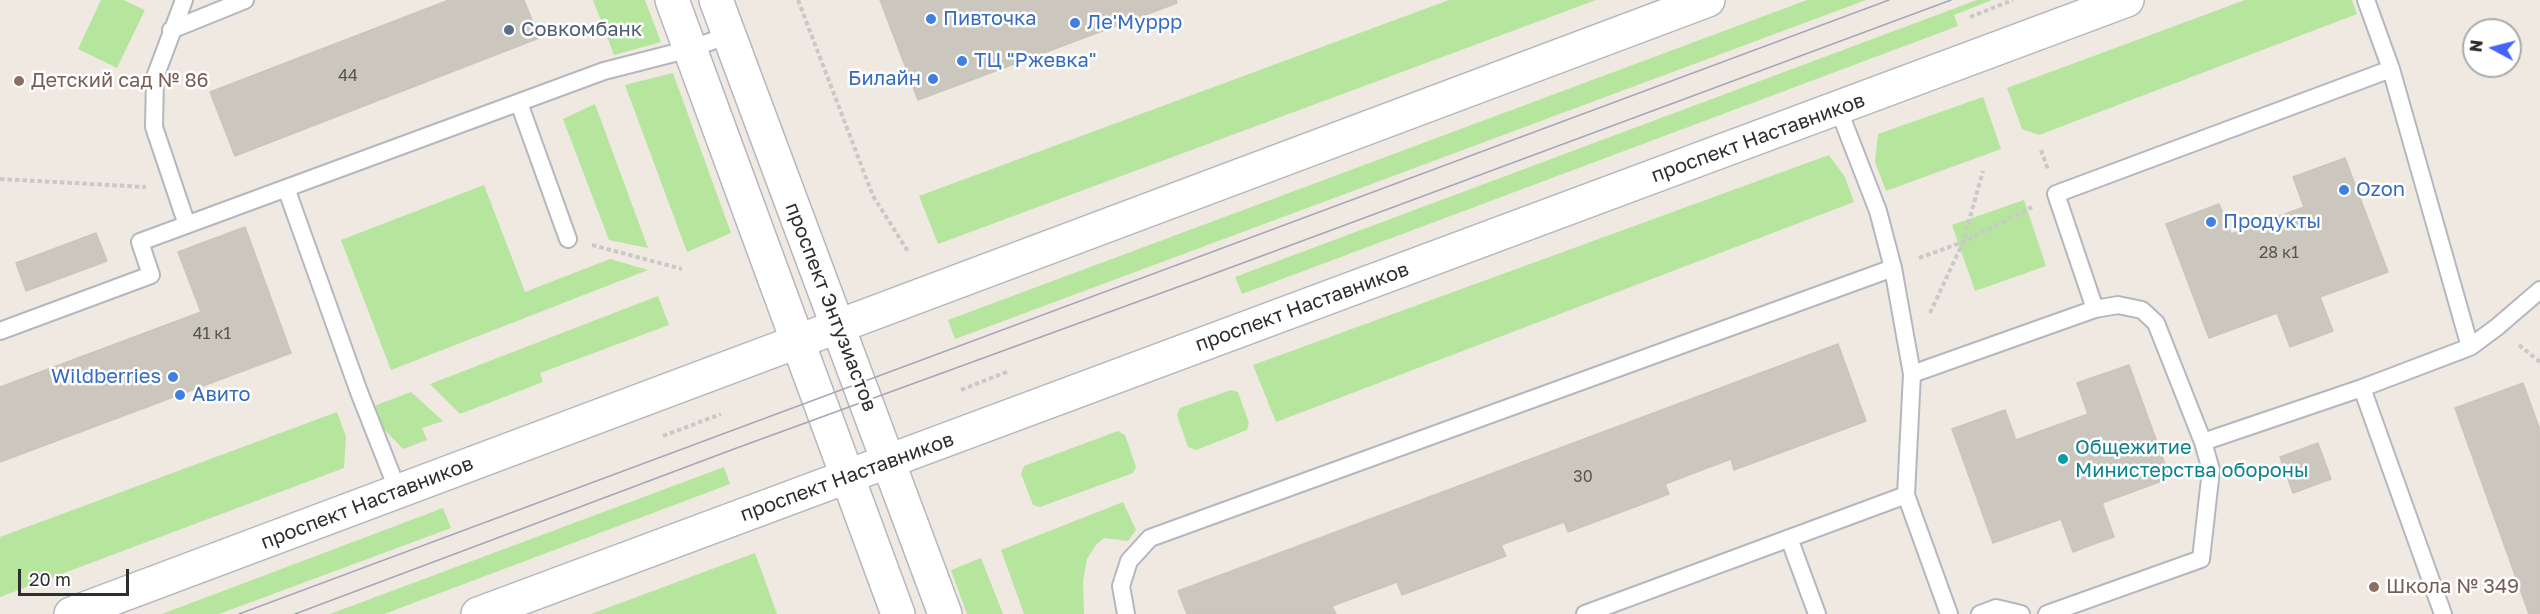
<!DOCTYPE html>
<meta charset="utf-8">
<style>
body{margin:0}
#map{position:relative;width:2540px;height:614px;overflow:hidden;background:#efe9e1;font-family:"Golos Text",sans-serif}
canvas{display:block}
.north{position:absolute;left:2462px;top:18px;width:60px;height:60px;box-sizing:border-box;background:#fff;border:2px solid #ababab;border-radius:50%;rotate:277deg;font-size:16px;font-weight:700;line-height:24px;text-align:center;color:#2e2e2e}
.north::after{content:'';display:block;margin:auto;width:21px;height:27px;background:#4264fb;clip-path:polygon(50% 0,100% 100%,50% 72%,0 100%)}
.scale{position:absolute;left:18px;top:569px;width:111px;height:27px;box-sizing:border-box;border:3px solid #2e2e2e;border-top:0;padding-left:8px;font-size:18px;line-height:21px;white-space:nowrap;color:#2e2e2e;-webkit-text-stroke:4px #fff;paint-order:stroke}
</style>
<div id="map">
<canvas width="2540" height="614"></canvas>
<div class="north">N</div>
<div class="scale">20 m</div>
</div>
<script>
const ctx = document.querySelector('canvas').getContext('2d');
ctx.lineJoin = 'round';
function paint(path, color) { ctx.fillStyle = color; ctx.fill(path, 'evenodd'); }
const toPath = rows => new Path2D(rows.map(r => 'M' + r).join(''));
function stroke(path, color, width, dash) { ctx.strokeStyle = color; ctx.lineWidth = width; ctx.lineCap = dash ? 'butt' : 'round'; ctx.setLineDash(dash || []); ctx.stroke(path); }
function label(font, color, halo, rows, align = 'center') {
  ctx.font = font + ' "Golos Text",sans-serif'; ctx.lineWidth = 5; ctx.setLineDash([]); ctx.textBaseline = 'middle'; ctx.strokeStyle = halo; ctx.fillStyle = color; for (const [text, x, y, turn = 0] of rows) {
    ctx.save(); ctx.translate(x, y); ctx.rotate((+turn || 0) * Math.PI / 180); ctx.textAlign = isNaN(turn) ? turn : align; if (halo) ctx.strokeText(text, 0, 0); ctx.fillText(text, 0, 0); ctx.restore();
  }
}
const green = toPath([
 [101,0,123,0,145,10,117,68,78,49],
 [593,0,645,0,661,42,614,55],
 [1449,0,1596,0,938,244,919,196],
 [1807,0,1866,0,955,339,948,320],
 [1977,0,1992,0,1954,15,1958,26,1242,294,1235,277],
 [2245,0,2352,0,2357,14,2039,135,2022,129,2007,88],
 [673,73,731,233,687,252,625,85],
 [1983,97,2001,149,1886,191,1875,162,1878,134],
 [595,104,648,248,609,240,563,119],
 [1829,155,1845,177,1854,202,1276,422,1253,365],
 [484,185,525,292,610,259,648,270,391,370,341,240],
 [2024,200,2046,266,1975,291,1952,225],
 [658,296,669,325,540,373,543,382,460,414,430,384],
 [1231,390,1238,392,1249,423,1247,430,1196,450,1188,447,1177,415,1180,408],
 [411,392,443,421,422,428,427,440,403,449,383,428,374,406],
 [337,412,346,437,344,468,0,597,0,537],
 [1118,431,1125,435,1136,467,1133,473,1040,507,1033,505,1021,474,1024,466],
 [724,467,730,484,384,614,330,614],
 [1123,502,1136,530,1128,541,1104,538,1096,545,1087,559,1083,581,1084,614,1024,614,1001,550],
 [443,508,451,528,219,614,162,614],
 [755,553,777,614,591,614],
 [981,558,1003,614,967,614,951,570]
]);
const building = toPath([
 [449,0,524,0,539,38,235,156,210,92,449,0],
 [880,0,1176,0,1177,3,918,100,880,0],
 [2345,158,2388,272,2320,297,2333,331,2290,347,2277,313,2209,338,2166,224,2219,204,2231,234,2304,207,2293,177,2345,158],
 [245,227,291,353,0,462,0,387,201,312,178,252,245,227],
 [96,233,107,261,26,291,16,263,96,233],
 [1838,344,1866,421,1734,470,1731,459,1665,484,1669,494,1568,532,1564,522,1501,545,1506,556,1402,595,1397,582,1332,606,1336,614,1187,614,1178,591,1838,344],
 [2129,365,2170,478,2102,503,2114,537,2099,542,2073,552,2061,519,1993,543,1952,429,2005,410,2016,440,2088,414,2077,383,2129,365],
 [2523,383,2540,430,2540,614,2529,614,2455,408,2523,383],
 [2318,443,2331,479,2293,493,2280,457,2318,443]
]);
const path = toPath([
 [798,0,873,196,909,253],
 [1970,17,2013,0],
 [2041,150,2048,170],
 [0,179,146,187],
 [592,245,682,269],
 [1919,258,1963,242,2032,207],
 [1930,313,1963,242,1983,171],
 [2519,345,2540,362],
 [961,390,1009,371],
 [663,436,721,414]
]);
const lane = toPath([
 [184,0,155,77,154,127,187,225],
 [171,30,245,0],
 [519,103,568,239],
 [286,188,359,392,398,491],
 [2095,309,2056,194,2391,69],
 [0,331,151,275,140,242,604,71,690,49,729,35],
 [2470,347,2497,327,2540,290],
 [1912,374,2095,309,2118,305,2142,310,2156,323,2203,442,2211,470,2201,559,2047,614],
 [2362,388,2443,614],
 [2203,442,2362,388,2470,347,2391,69,2366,0],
 [1906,495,1949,614],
 [1789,538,1817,614],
 [1126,614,1121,586,1129,561,1150,538,1893,268],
 [1585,614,1906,495,1912,374,1893,268,1878,211,1838,108],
 [1980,614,1996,608,2021,614]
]);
const secondary = toPath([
 [672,0,898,614],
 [716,0,945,614],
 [71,614,1708,0],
 [478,614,2127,0]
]);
const tram = toPath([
 [239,614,1889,0],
 [295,614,734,449,1197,280,1951,0]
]);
const markers = [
 [931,19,6,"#3f7fe0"],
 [1075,23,6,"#3f7fe0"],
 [509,30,6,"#5c6f8a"],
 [962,61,6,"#3f7fe0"],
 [933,79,6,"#3f7fe0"],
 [19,81,6,"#8d6e63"],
 [2344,190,6,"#3f7fe0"],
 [2211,222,6,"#3f7fe0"],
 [173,377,6,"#3f7fe0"],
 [180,395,6,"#3f7fe0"],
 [2063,459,6,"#0f9aa8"],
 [2374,587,6,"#8d6e63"]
];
const numberNames = [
 ["44",348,76],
 ["28 к1",2279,253],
 ["41 к1",212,334],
 ["30",1583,477]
];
const shopNames = [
 ["Пивточка",943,19],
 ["Ле'Муррр",1087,23],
 ["ТЦ \"Ржевка\"",974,61],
 ["Билайн",921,79,"right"],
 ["Ozon",2356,190],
 ["Продукты",2223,222],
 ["Wildberries",161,377,"right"],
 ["Авито",192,395]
];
const serviceNames = [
 ["Совкомбанк",521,30]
];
const educationNames = [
 ["Детский сад № 86",31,81],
 ["Школа № 349",2386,587]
];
const streetNames = [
 ["проспект Наставников",1758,138,-20],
 ["проспект Энтузиастов",831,307,69],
 ["проспект Наставников",1302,307,-20],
 ["проспект Наставников",847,477,-20],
 ["проспект Наставников",367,503,-21]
];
const cultureNames = [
 ["Общежитие",2075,448],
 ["Министерства обороны",2075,471]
];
paint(green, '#b6e59e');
paint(building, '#cbc7bf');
stroke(building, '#cbc5ba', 1.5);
stroke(lane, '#b4b7c1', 20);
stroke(secondary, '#b4b7c1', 36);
stroke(path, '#c9c9c9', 4, [4.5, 3]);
stroke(lane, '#fff', 16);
stroke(secondary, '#fff', 33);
stroke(tram, '#a3a6b8', 1.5);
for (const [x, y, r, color] of markers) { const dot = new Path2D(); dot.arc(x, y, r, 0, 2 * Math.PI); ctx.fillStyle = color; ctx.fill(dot); stroke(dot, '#fff', 2); }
label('16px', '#555452', null, numberNames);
label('20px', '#366cbe', '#fff', shopNames, 'left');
label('20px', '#4e5e75', '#fff', serviceNames, 'left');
label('20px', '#785e54', '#fff', educationNames, 'left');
label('20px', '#2e2e2e', '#fff', streetNames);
label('20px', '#0d838f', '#fff', cultureNames, 'left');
</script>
